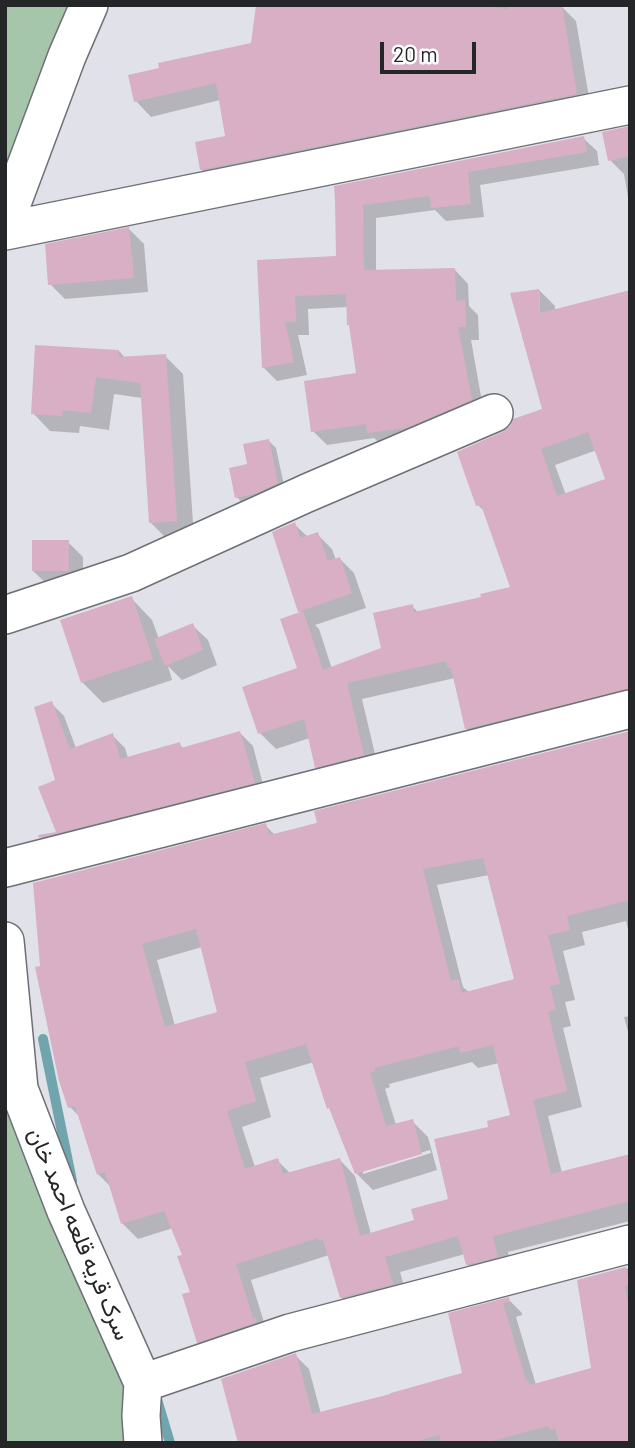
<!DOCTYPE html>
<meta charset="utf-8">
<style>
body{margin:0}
#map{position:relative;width:635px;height:1448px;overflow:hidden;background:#e1e2e9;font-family:Barlow,sans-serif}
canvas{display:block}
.frame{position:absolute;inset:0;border:7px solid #252628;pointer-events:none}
.scale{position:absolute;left:380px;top:42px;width:96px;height:32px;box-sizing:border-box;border:4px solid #252628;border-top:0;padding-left:9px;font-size:21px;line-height:24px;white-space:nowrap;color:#252628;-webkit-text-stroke:5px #fff;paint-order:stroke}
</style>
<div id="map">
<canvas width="635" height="1448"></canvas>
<div class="frame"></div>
<div class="scale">20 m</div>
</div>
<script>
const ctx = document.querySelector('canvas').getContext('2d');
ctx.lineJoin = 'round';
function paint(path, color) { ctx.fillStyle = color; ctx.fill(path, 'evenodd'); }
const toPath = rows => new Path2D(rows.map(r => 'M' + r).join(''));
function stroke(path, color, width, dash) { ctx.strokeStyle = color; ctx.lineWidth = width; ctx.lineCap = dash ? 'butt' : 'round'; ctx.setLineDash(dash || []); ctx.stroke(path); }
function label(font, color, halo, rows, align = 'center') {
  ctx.font = font + ' Barlow,Vazirmatn,sans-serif'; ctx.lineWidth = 5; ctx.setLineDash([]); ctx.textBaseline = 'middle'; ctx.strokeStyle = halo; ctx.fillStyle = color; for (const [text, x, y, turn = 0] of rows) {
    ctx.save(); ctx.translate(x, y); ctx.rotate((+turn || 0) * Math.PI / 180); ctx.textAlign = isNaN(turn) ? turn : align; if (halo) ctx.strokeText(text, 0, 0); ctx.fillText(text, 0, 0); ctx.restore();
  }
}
const green = toPath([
 [5,5,89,5,5,222],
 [5,941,19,1089,143,1383,143,1443,5,1443]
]);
const shadow = toPath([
 [258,5,561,6,576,21,591,109,217,185,201,169,227,138,220,100,151,117,136,101,253,45],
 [630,128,630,209,624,174,610,160],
 [583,138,597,151,599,165,480,185,484,217,446,221,435,210,376,218,376,272,455,270,468,284,469,306,478,315,479,340,471,340,484,413,383,446,374,438,327,445,313,431,358,375,348,307,308,309,309,335,298,335,307,375,277,381,264,368,259,261,337,257,337,201],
 [129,229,144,244,148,292,65,299,50,284],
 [539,290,555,306,555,311,630,291,630,707,482,744,466,728,455,678,362,699,379,771,332,783,316,767,310,738,276,749,260,733,299,669,302,613,299,611,294,524,308,537,317,534,332,549,336,560,340,559,354,573,366,608,315,625,319,629,332,669,383,649,412,606,419,613,483,598,512,588,486,513,478,505,503,434,544,410],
 [597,450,607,480,566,495,555,465],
 [119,351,126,359,165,356,183,374,194,538,168,540,151,523,142,398,114,394,109,430,80,426,79,433,50,431,33,413],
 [269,441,276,448,285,490,244,505,237,497,249,465],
 [68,542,83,557,83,586,49,586,33,571],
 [131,598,152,620,159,639,193,626,208,640,217,665,182,680,168,666,172,680,103,703,82,682],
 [51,703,64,716,76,748,112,735,125,748,128,758,179,744,184,749,240,733,253,746,266,796,54,850,41,837,58,833,57,781],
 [630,733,630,937,626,921,582,932,585,945,563,951,575,1000,565,1002,571,1026,563,1028,582,1107,548,1116,562,1173,630,1155,630,1221,508,1252,513,1273,483,1280,467,1264,465,1254,400,1272,408,1300,357,1313,341,1297,329,1255,251,1280,267,1332,214,1358,198,1342,192,1293,184,1256,173,1228,138,1239,122,1223,112,1188,98,1174,81,1118,70,1107,37,968,265,825,275,835],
 [489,875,516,980,470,993,463,987,437,885],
 [202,947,219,1014,175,1026,157,960],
 [314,1062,357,1174,373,1190,437,1170,428,1137,412,1121,396,1125,385,1089,390,1087,389,1084,472,1062,478,1068,499,1063,513,1116,490,1128,450,1200,416,1221,371,1234,355,1176,340,1160,291,1174,277,1160,255,1167,242,1127,271,1117,260,1078],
 [430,1150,431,1153,363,1174,363,1170],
 [630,1016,630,1039,624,1017],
 [630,1268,630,1443,240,1443,295,1355,309,1369,321,1414,464,1374,450,1315,508,1299,522,1313,522,1315,516,1317,536,1385,593,1369,579,1281]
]);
const stream = toPath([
 [43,1039,72,1181],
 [156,1396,170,1443]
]);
const building = toPath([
 [256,5,476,5,508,9,508,5,562,5,577,94,200,170,195,142,225,136,216,83,134,102,128,75,159,68,158,63,251,43],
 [630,126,630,156,608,161,602,132],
 [584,136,587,152,468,172,471,204,431,208,430,196,363,205,364,270,455,268,456,301,465,300,466,327,458,327,472,400,406,428,367,433,366,424,311,432,304,381,356,373,349,325,347,325,346,294,295,296,296,322,285,322,294,362,262,368,257,260,336,256,335,201,334,186],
 [129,227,134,278,48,285,45,244],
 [539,289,540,313,630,290,630,689,465,729,451,668,448,668,446,661,347,683,364,755,315,768,304,719,258,734,242,687,297,668,280,619,303,611,323,670,381,648,373,613,413,604,414,612,481,597,480,594,510,587,481,505,476,506,457,452,502,432,510,426,513,419,542,409,510,293],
 [588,432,605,479,557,496,541,449],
 [35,345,119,350,119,357,166,354,177,521,149,523,140,383,96,377,91,413,63,410,62,416,31,414],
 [269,439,278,483,254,494,235,498,229,468,247,464,243,444],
 [295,522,300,538,318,532,328,561,340,557,352,593,298,612,272,532],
 [32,540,69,540,69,571,32,571],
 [132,596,153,659,81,683,60,620],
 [193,623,203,650,165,666,154,639],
 [52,701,70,749,113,733,120,759,180,742,181,748,240,731,255,783,39,838,38,835,56,832,38,787,55,780,34,707],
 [630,731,630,900,567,916,570,930,548,935,560,984,550,986,556,1010,548,1012,567,1091,533,1100,551,1174,630,1154,630,1201,493,1236,498,1257,466,1265,458,1236,385,1257,393,1284,340,1298,323,1240,319,1241,318,1238,236,1264,253,1318,256,1318,257,1322,197,1343,182,1294,190,1292,177,1256,182,1255,164,1211,121,1224,105,1172,97,1175,75,1106,68,1108,59,1081,35,967,40,966,33,883,266,823,269,835,317,823,314,811],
 [483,858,514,979,462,993,458,979,451,981,423,869],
 [196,929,217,1012,165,1027,142,944],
 [306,1044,327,1109,329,1108,355,1174,422,1154,413,1119,386,1126,370,1073,375,1071,374,1068,459,1046,460,1053,493,1045,510,1115,487,1121,488,1127,434,1139,448,1199,411,1209,414,1220,360,1236,340,1158,283,1174,278,1158,245,1169,227,1111,256,1101,245,1062],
 [626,1267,629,1285,625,1286,630,1317,630,1443,559,1443,555,1428,550,1430,549,1426,484,1443,442,1443,439,1435,410,1443,238,1443,221,1379,296,1353,312,1414,390,1394,391,1393,462,1373,448,1313,509,1297,510,1302,503,1303,526,1380,528,1380,530,1385,591,1368,577,1280]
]);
const minor = toPath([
 [5,222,67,56,89,5],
 [5,231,630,105],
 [5,615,131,573,307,493,494,413],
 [5,868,630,709],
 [5,941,19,1089,66,1211,143,1383,141,1416,143,1443],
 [143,1383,290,1333,630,1244]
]);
const streetNames = [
 ["سرک قریه قلعه احمد خان",79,1234,67]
];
paint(green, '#a6c6ac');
paint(shadow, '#0003');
stroke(stream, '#71a5ad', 10);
paint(building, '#d9afc6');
stroke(minor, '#6f7076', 40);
stroke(minor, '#fff', 37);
label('23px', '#252628', '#fff', streetNames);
</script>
